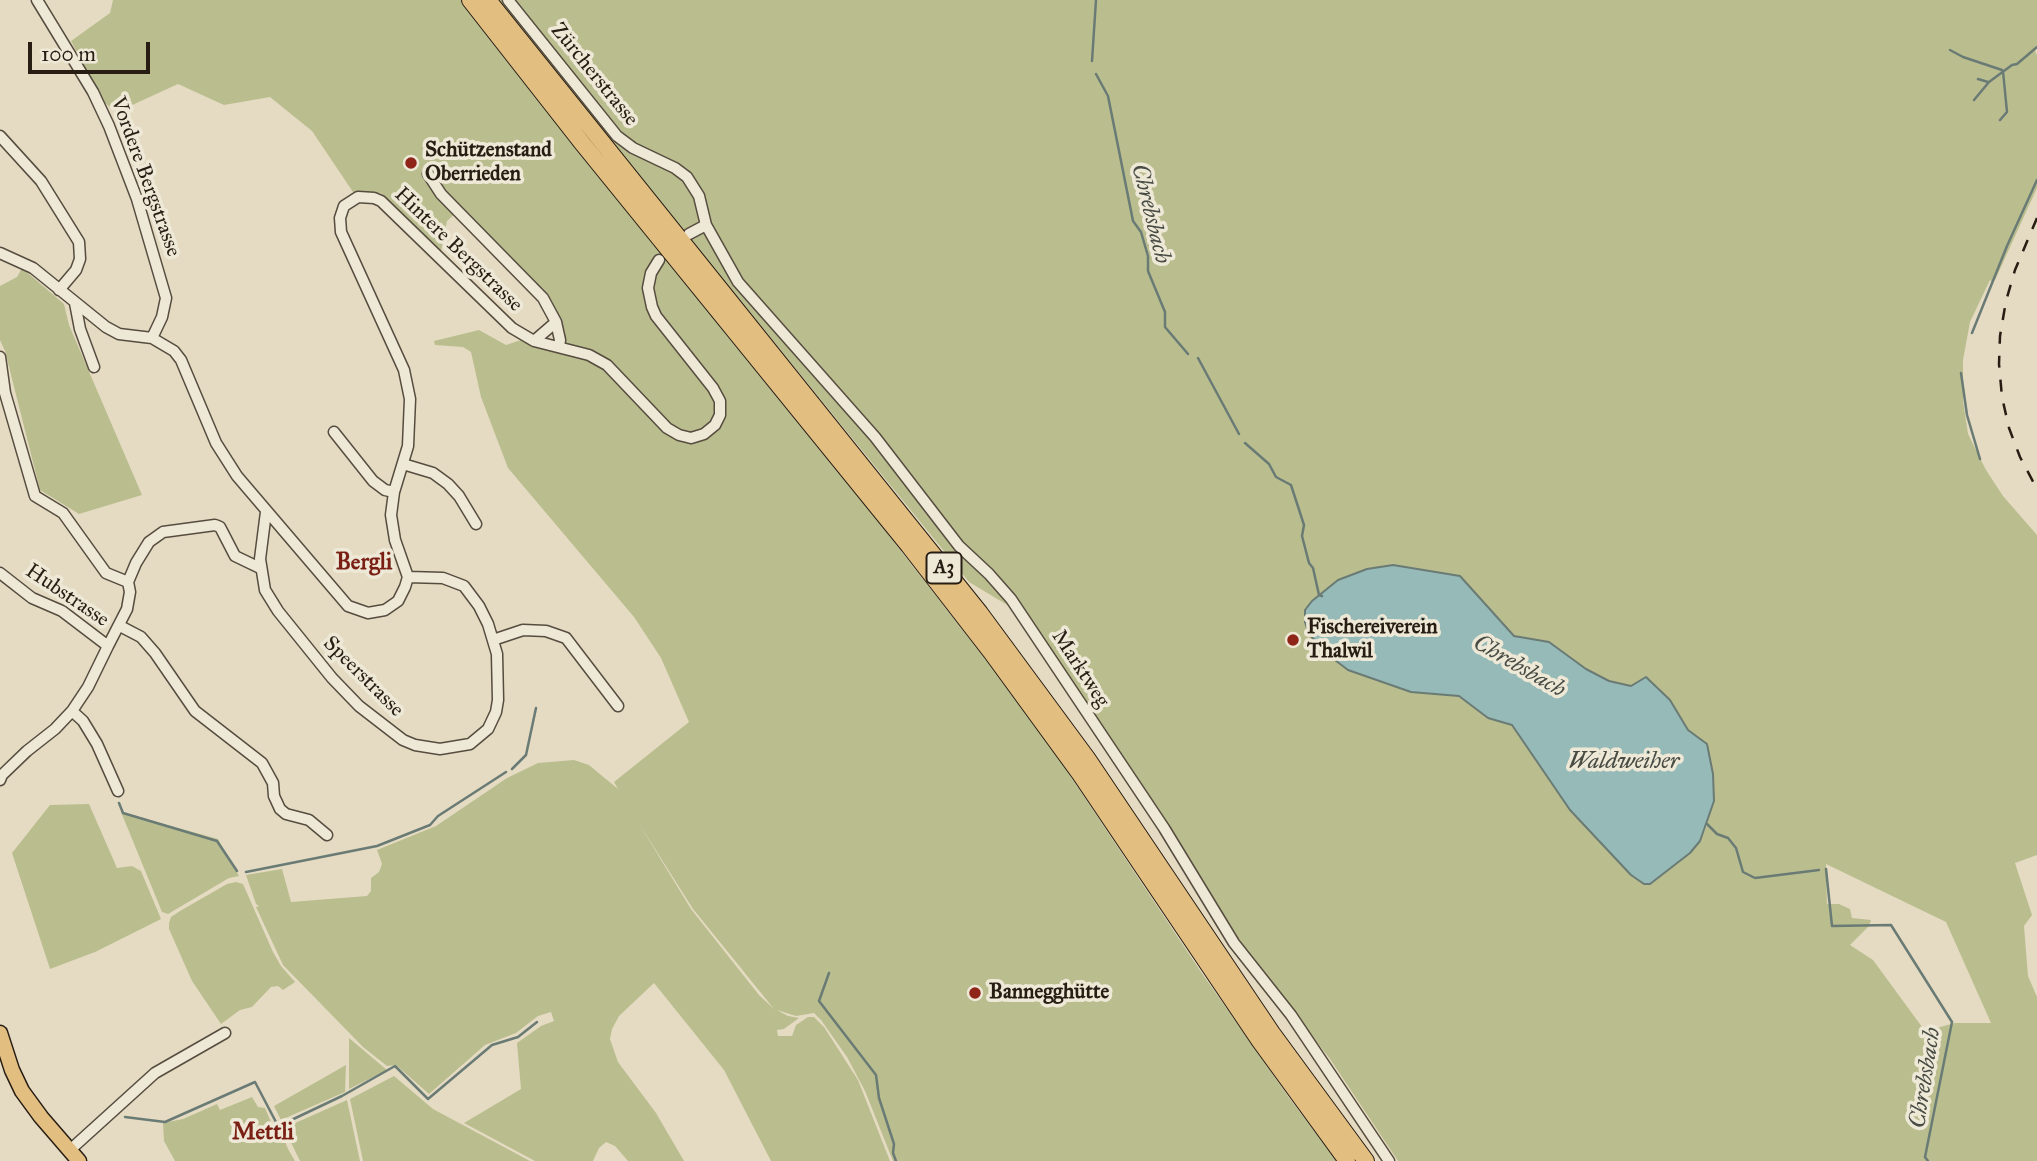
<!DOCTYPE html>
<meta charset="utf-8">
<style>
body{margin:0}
#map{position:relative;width:2037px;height:1161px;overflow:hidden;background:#e5dbc2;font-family:"IM FELL Great Primer",serif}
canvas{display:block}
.scale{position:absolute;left:28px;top:42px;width:122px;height:32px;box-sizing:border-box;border:4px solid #271d13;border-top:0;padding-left:9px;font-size:21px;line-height:24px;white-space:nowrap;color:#271d13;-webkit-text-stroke:5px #eee8d7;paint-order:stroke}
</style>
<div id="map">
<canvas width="2037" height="1161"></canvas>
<div class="scale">100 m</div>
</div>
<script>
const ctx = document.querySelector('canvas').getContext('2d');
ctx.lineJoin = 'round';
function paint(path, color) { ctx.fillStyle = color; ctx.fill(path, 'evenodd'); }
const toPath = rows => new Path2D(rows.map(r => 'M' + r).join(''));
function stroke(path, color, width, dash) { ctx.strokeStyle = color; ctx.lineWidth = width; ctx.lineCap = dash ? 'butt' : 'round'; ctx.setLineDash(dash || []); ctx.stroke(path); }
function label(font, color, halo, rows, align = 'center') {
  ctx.font = font + ' "IM FELL Great Primer",serif'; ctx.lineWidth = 7; ctx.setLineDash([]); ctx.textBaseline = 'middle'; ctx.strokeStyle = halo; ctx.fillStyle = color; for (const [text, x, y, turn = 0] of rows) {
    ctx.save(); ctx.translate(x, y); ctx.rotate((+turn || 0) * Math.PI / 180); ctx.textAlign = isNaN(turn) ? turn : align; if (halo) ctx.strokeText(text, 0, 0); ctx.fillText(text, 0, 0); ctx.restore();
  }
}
const green = toPath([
 [113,0,2037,0,2037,46,2034,48,2037,55,2037,188,1995,280,1992,282,1990,280,1970,322,1963,360,1963,401,1968,434,1986,470,2003,496,2037,535,2037,855,2015,863,2032,915,2024,926,2028,976,2037,997,2037,1161,1398,1161,1330,1059,1232,933,1029,618,969,582,748,310,723,331,883,528,983,656,1063,765,1201,972,1290,1099,1337,1161,893,1161,865,1091,847,1057,821,1020,814,1013,796,1016,777,1010,788,1016,799,1018,784,1029,777,1030,778,1036,792,1036,796,1025,808,1017,814,1017,824,1027,858,1080,890,1161,771,1161,724,1070,654,983,619,1016,612,1029,610,1039,618,1062,656,1113,684,1161,628,1161,615,1146,606,1142,599,1148,593,1161,535,1161,464,1123,521,1089,517,1043,541,1026,554,1021,551,1012,538,1016,516,1033,485,1045,429,1094,396,1065,387,1066,363,1047,283,965,256,907,259,906,256,904,246,875,282,869,291,902,367,896,371,891,371,878,379,872,382,864,377,850,436,826,507,778,538,763,574,760,589,765,618,789,614,782,689,722,661,658,634,617,508,468,481,397,471,352,463,347,435,345,434,341,479,330,506,345,527,338,559,347,551,311,458,211,447,221,440,257,381,193,353,192,312,131,270,97,224,105,178,84,117,112,102,101,71,41,110,13],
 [1393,565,1460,576,1514,636,1549,642,1586,669,1609,681,1631,686,1670,700,1688,730,1707,745,1707,825,1700,842,1631,875,1570,810,1512,725,1488,718,1459,696,1411,692,1348,670],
 [638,822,693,909,774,1009,759,995,691,909],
 [1826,864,1946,922,1991,1023,1955,1023,1925,1031,1873,960,1850,945,1869,926,1871,920,1852,918,1850,909,1839,904,1827,904],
 [22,268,64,304,69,325,142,495,79,514,40,490,5,351,0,340,0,286,17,277],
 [89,804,117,868,132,866,141,871,161,919,95,952,50,969,12,853,50,805],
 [121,812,218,839,239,876,229,878,168,914,162,912],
 [236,882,243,884,273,952,281,966,295,982,283,990,278,986,271,987,252,1007,240,1010,221,1024,192,981,169,929,169,923,171,917,180,911,227,884],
 [349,1038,387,1070,349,1089],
 [346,1065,345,1092,281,1120,274,1106],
 [394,1076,433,1109,530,1161,363,1161,350,1099],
 [252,1097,258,1107,265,1108,274,1129,280,1129,288,1149,295,1161,175,1161,164,1141,163,1123,183,1119,217,1104,220,1110],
 [347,1100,360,1161,300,1161,284,1128]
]);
const water = toPath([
 [1393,565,1460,576,1514,636,1549,642,1586,669,1609,681,1631,686,1646,677,1670,700,1688,730,1707,744,1713,774,1714,801,1700,841,1690,853,1650,884,1644,884,1631,875,1570,810,1512,725,1488,718,1459,696,1411,692,1348,670,1327,654,1309,634,1305,622,1305,610,1312,601,1338,580,1367,569,1393,565]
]);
const stream = toPath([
 [1950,50,1963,57,2002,70],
 [1092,61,1096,0],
 [1096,74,1108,96,1133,221,1141,232,1148,256,1148,271,1165,312,1165,327,1188,354],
 [1978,79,1988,82],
 [1974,100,1989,82,2012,65,2017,64,2037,47],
 [2000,120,2007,112,2003,71],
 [1972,333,2007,246,2037,180],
 [1198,358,1239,434],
 [1961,373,1967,415,1980,459],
 [1245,443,1269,464,1276,477,1291,485,1304,525,1302,536,1309,563,1313,568,1319,595,1322,596],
 [512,769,526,755,536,708],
 [119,803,123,813,217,841,237,871],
 [1707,824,1717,834,1728,838,1736,848,1743,872,1755,878,1819,870],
 [1826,869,1832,926,1891,925,1952,1022,1925,1157,1928,1161],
 [246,872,377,846,430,825,438,816,506,772],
 [829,973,819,1001,876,1075,879,1098,894,1144,893,1153,896,1161],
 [125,1117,165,1122,255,1082,277,1124],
 [285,1123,342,1096,395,1066,428,1099,492,1045,518,1037,537,1022]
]);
const minor = toPath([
 [37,0,93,92,109,126,137,199,166,298,162,317,152,338],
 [508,0,617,136,633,148,675,168,687,177,699,196,706,225,738,282,875,437,959,546,989,574,1011,599,1164,828,1234,943,1291,1015,1389,1161],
 [0,136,41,181,79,242,80,259,76,270,59,290],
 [428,174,441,194,543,298,556,322,560,340,559,347],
 [689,234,706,225],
 [0,253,33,268,106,327,119,334,152,338,174,351,181,360,216,443,237,476,348,606,368,613,385,610,398,601,405,587,408,577,395,540,391,515,394,492,408,446,410,399,404,370,341,232,340,218,344,206,358,197,374,198,381,201,512,328,534,341,589,355,607,365,667,428,679,435,691,438,704,434,715,425,720,415,720,401,713,388,656,316,652,307,648,288,651,273,659,260],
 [75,303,80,329,94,367],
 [534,341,556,322],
 [0,357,5,393,35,496,63,513,106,573,128,582],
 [334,432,373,481,385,490,394,492],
 [403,464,433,473,448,484,459,496,476,524],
 [266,512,260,559,265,590,278,611,332,678,359,706,403,740,415,745,440,749,470,744,488,729,496,712,498,700,497,654,488,624,479,606,464,586,443,578,408,577],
 [0,573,32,598,62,611,108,646,88,687,72,711,55,729,27,751,2,775,0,780],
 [120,626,141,637,155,653,195,711,262,763,273,783,274,796,280,809,286,814,309,820,327,835],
 [493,640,523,630,546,631,566,638,618,706],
 [108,646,127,609,130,592,128,582,136,563,149,542,163,532,215,525,220,527,235,556,260,568],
 [72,711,83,721,97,744,118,791],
 [70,1150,155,1073,225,1033]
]);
const major = toPath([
 [0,1033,12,1070,22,1091,41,1117,79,1161]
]);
const highway = toPath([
 [470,0,582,143,909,546,991,652,1080,774,1259,1040,1347,1161],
 [488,0,980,613,1087,758,1272,1033,1366,1161]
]);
const rail = toPath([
 [2037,218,2015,270,2006,301,2000,336,1999,364,2002,397,2009,428,2020,457,2037,489]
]);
const markers = [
 [411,163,7,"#8f2418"],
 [1293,640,7,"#8f2418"],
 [975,993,7,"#8f2418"]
];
const shields = [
 [944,568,35]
];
const shieldNames = [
 ["A3",944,568]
];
const streetNames = [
 ["Zürcherstrasse",594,75,51],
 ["Vordere Bergstrasse",145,177,70],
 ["Hintere Bergstrasse",458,250,44],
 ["Hubstrasse",67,596,34],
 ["Marktweg",1080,669,57],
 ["Speerstrasse",363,677,45]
];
const poiNames = [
 ["Schützenstand",425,151],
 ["Oberrieden",425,175],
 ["Fischereiverein",1307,628],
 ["Thalwil",1307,652],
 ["Bannegghütte",989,993]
];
const waterNames = [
 ["Chrebsbach",1150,214,76],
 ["Chrebsbach",1519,667,30],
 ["Waldweiher",1624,762],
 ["Chrebsbach",1926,1078,-81]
];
const neighbourhoodNames = [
 ["Bergli",364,563],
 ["Mettli",263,1133]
];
paint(green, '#babe8f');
paint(water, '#96bab7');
stroke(water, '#6a7b75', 2);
stroke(stream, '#6a7b75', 2.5);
stroke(minor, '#564c3f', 13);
stroke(major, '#271d13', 17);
stroke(highway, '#271d13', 18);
stroke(minor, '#eee8d7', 10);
stroke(major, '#e2be81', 14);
stroke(highway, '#e2be81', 16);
stroke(rail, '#271d13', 2.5, [12, 12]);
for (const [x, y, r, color] of markers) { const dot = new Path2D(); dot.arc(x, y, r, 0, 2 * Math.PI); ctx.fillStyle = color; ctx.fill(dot); stroke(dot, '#eee8d7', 2.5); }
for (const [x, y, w] of shields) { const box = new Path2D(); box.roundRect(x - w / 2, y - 15.5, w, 31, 5); ctx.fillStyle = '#eee8d7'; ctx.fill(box); stroke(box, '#271d13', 2); }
label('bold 19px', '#271d13', null, shieldNames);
label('21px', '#271d13', '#eee8d7', streetNames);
label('bold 21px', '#271d13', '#eee8d7', poiNames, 'left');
label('italic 23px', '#484c44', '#eee8d7', waterNames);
label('bold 23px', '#7a1f14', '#eee8d7', neighbourhoodNames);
</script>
